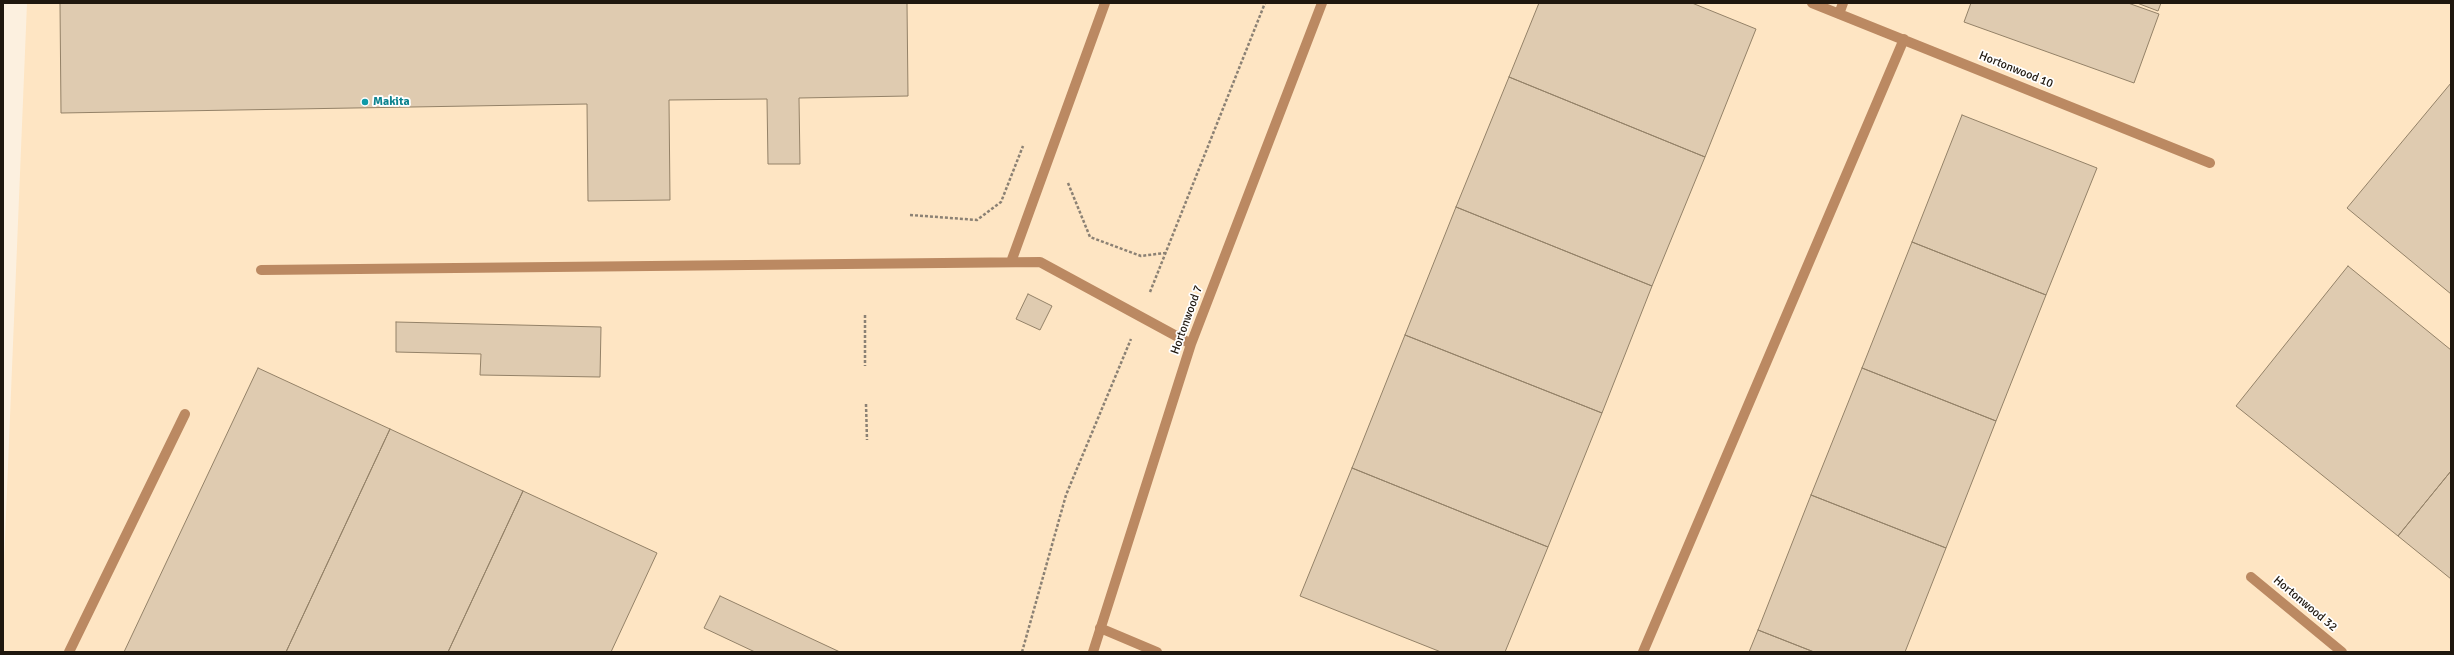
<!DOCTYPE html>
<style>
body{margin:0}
#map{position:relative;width:2454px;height:655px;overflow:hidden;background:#fcf0df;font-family:Signika,sans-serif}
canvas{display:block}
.frame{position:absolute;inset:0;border:4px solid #1f170e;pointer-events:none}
</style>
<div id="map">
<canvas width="2454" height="655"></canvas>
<div class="frame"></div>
</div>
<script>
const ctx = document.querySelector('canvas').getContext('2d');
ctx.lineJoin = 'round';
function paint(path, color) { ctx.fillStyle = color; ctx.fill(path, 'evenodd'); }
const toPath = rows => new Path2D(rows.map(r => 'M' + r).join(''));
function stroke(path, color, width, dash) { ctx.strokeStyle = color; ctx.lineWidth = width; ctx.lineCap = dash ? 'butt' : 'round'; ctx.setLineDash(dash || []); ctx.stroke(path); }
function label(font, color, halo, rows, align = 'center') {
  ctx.font = font + ' Signika,sans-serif'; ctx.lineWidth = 3.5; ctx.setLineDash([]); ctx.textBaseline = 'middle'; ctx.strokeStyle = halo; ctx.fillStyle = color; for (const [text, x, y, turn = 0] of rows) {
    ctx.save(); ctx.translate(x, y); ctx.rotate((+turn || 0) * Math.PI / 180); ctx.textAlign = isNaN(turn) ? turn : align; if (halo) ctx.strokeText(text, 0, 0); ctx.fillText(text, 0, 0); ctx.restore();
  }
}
const built = toPath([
 [27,3,2451,3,2451,652,3,652,3,587]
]);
const building = toPath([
 [60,3,907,3,908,96,799,98,800,164,768,164,767,99,669,100,670,200,588,201,587,104,61,113,60,3],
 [1539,3,1692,3,1756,29,1705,157,1509,77,1539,3],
 [1971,3,2128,3,2159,14,2134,83,1964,22,1971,3],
 [2137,3,2161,3,2158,11,2137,3],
 [1509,77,1705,157,1652,286,1456,207,1509,77],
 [2451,83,2451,294,2347,208,2451,83],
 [1962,115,2097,168,2046,295,1912,242,1962,115],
 [1456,207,1652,286,1602,413,1405,335,1456,207],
 [1912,242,2046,295,1996,421,1862,368,1912,242],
 [2348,266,2451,350,2451,471,2398,536,2236,406,2348,266],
 [1028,294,1052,306,1040,330,1016,319,1028,294],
 [396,322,601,327,600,377,480,375,481,354,396,352,396,322],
 [1405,335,1602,413,1548,547,1352,468,1405,335],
 [258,368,390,429,286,652,124,652,258,368],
 [1862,368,1996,421,1946,548,1811,495,1862,368],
 [390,429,523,491,448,652,286,652,390,429],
 [1352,468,1548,547,1505,652,1441,652,1300,596,1352,468],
 [2451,471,2451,579,2398,536,2451,471],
 [523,491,657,553,611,652,448,652,523,491],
 [1811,495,1946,548,1905,652,1814,652,1758,630,1811,495],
 [720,596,840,652,755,652,704,628,720,596],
 [1758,630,1814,652,1749,652,1758,630]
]);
const path = toPath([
 [1068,183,1090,237,1141,256,1165,253],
 [910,215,977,220,1001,202,1023,146],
 [1150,292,1265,3],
 [865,315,865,366],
 [866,404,867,440],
 [1022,652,1066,495,1131,339]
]);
const minor = toPath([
 [1812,3,2210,163],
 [1839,14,1843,3],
 [1011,262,1105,3],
 [261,270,1040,262,1191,344],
 [2251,577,2342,652],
 [1100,628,1157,652],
 [69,652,185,414],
 [1093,652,1191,344,1322,3],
 [1643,652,1904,39]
]);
const markers = [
 [365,102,4,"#0f9aa8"]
];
const streetNames = [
 ["Hortonwood 10",2016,70,22],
 ["Hortonwood 7",1187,320,-70],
 ["Hortonwood 32",2305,604,40]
];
const cultureNames = [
 ["Makita",373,102]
];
paint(built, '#fee5c3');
paint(building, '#dfcbb0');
stroke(building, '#948268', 1);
stroke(path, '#8b8174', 2.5, [3, 2]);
stroke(minor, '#bb8962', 10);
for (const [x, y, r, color] of markers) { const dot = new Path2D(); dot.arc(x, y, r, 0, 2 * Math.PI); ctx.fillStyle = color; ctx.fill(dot); stroke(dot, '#fff', 1.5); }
label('12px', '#1f170e', '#fff', streetNames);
label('bold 12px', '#0d838f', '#fff', cultureNames, 'left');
</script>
